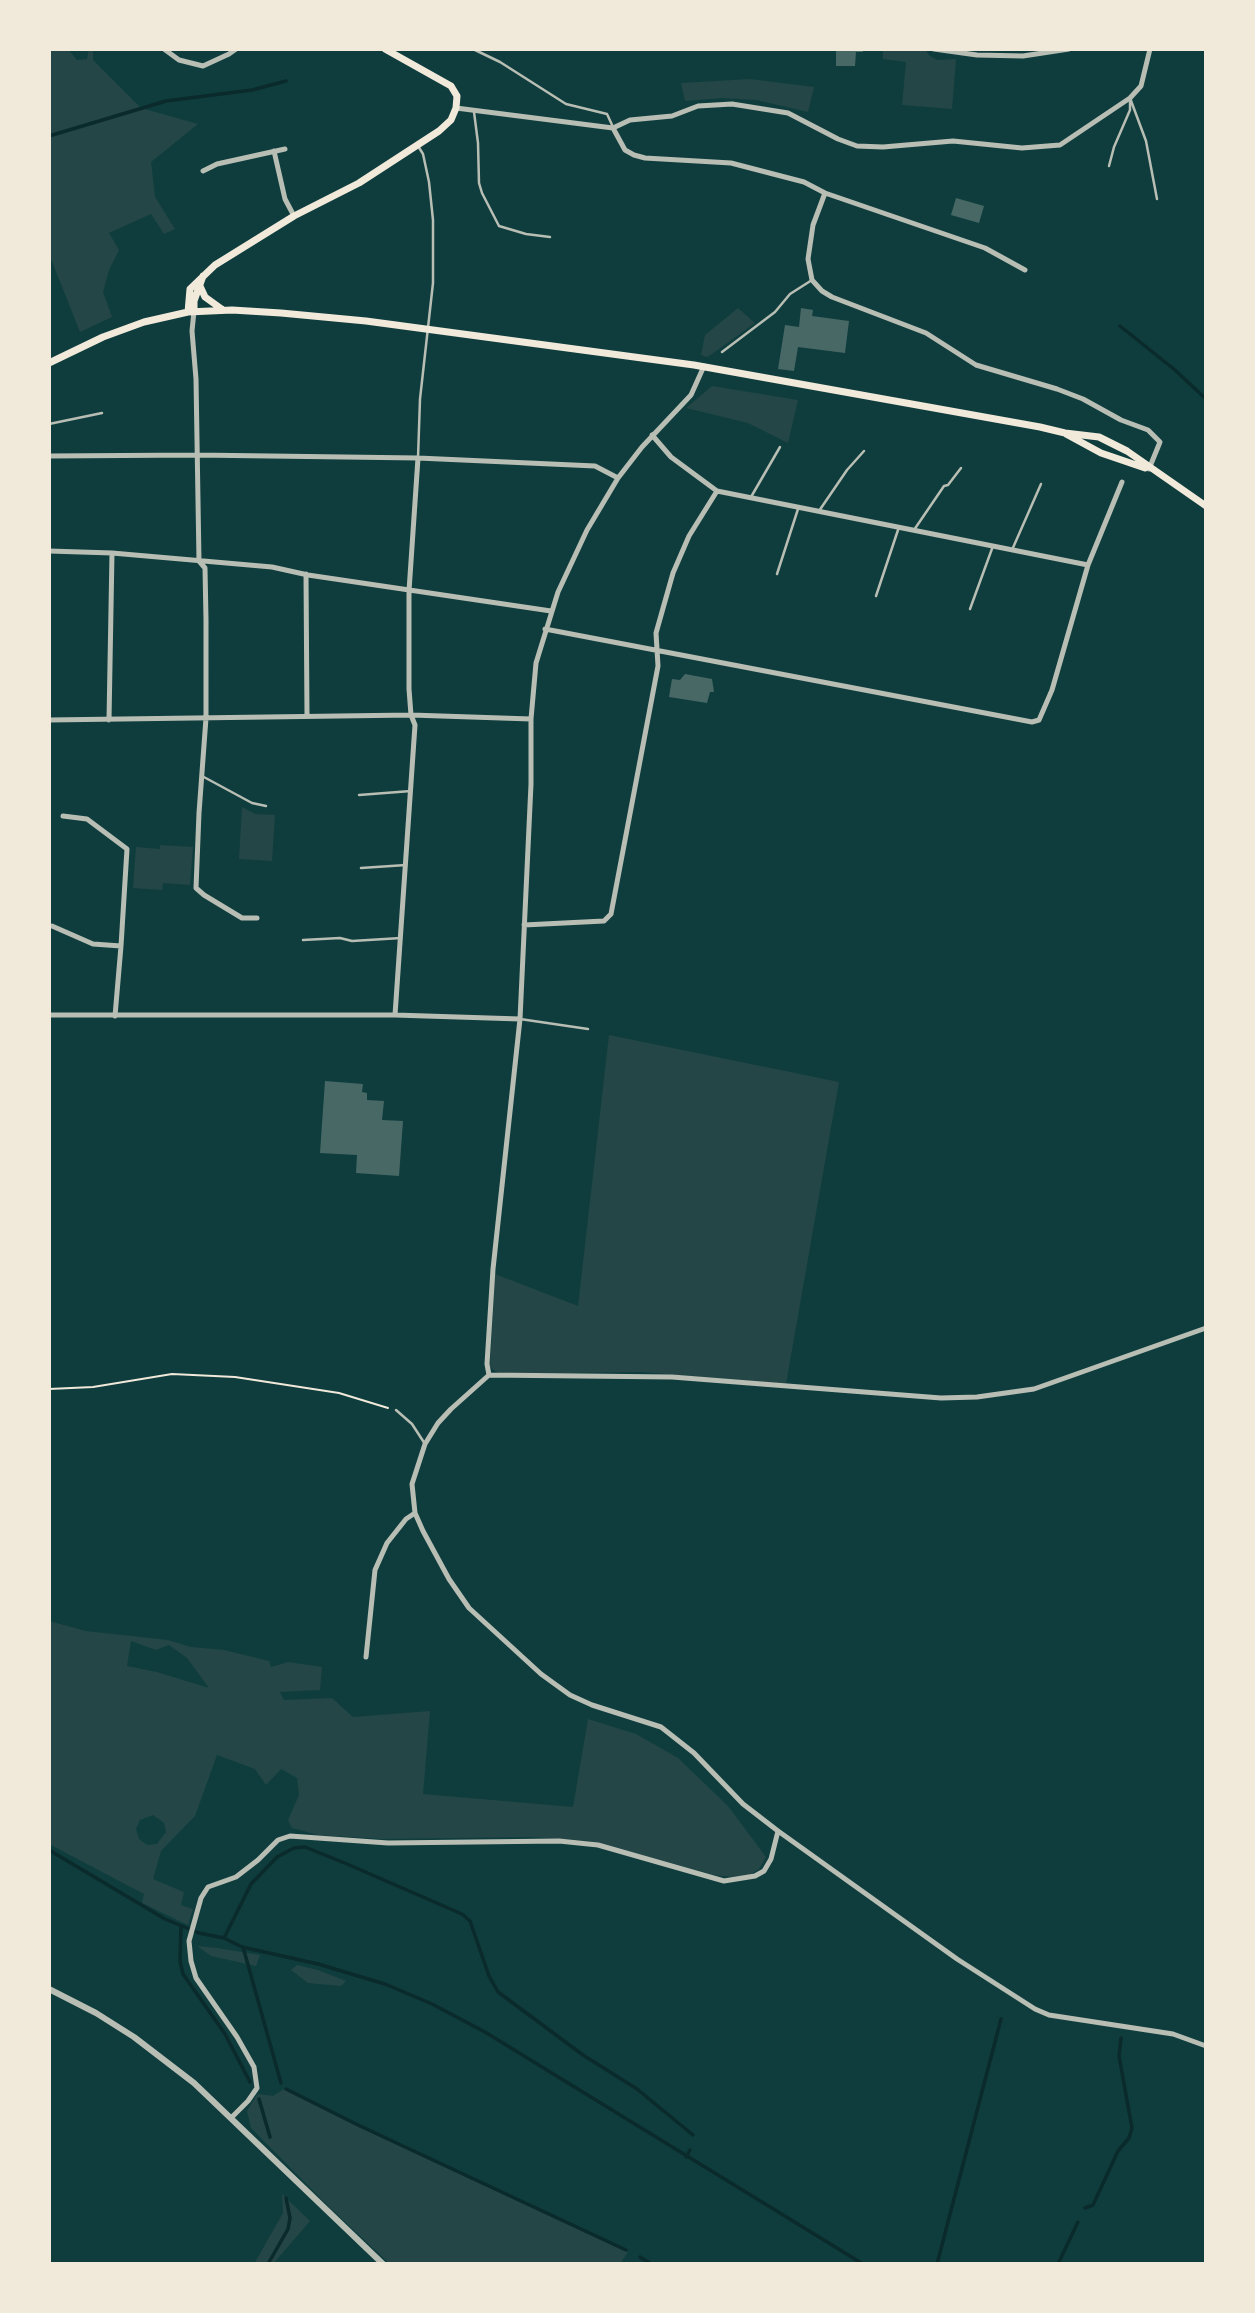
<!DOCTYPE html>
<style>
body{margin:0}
#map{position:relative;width:1255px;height:2313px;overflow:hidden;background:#0f3d3e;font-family:Lato,sans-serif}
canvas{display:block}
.frame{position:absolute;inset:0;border:51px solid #f1e9da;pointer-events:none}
</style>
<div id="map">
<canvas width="1255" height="2313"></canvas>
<div class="frame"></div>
</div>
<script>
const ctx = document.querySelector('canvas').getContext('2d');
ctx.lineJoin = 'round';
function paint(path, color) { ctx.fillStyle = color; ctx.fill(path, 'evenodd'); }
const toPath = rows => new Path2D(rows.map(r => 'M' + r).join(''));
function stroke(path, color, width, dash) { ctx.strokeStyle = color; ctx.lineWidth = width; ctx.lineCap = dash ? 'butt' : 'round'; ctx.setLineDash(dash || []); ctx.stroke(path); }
const green = toPath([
 [49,49,68,49,77,60,87,59,89,49,93,49,93,60,141,108,198,124,151,162,155,197,175,229,164,234,151,214,109,233,119,250,109,270,103,292,112,317,80,332,49,254],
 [883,49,925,49,929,55,937,60,956,59,952,109,902,105,906,62,883,59],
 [750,79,814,87,808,112,756,100,722,98,685,101,681,83],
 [738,308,755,323,712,354,707,357,701,355,705,335],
 [712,386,798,400,788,443,748,423,686,408],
 [242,807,255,814,275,815,272,861,239,859],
 [160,845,193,847,190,885,163,883,162,890,133,888,136,847,160,849],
 [609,1035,839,1082,786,1384,642,1372,499,1374,490,1367,495,1274,578,1306],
 [49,1621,86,1631,168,1640,191,1647,224,1650,269,1661,271,1667,288,1662,322,1667,320,1690,280,1692,284,1700,332,1698,353,1717,430,1711,423,1794,573,1807,588,1719,636,1734,678,1758,728,1806,766,1857,759,1869,748,1876,732,1877,714,1875,590,1841,529,1837,382,1839,318,1835,292,1828,288,1820,299,1795,297,1778,281,1769,266,1785,255,1769,217,1755,195,1816,161,1851,153,1879,184,1892,181,1905,193,1909,188,1925,142,1903,144,1894,49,1844],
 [131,1641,156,1650,169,1645,187,1658,209,1688,157,1672,127,1666],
 [153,1815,164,1823,166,1832,157,1844,147,1845,139,1839,136,1829,140,1820],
 [197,1946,217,1948,260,1955,256,1966,211,1956],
 [297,1965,318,1970,346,1981,341,1986,308,1983,291,1970],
 [284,2089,359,2127,628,2252,620,2264,390,2264,330,2208,251,2128,247,2111,256,2096,258,2094,273,2096],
 [282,2194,310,2221,273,2264,254,2264,283,2213]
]);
const stream = toPath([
 [49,136,166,101,252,90,286,81],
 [1120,326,1175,370,1206,399],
 [49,1850,165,1919,199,1933,224,1938,242,1947,318,1964,385,1984,432,2004,485,2032,863,2264],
 [181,1926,180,1961,183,1974,225,2034,250,2082],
 [224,1938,251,1884,277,1857,294,1848,305,1847,347,1864,462,1914,470,1921,489,1976,498,1992,583,2055,637,2089,693,2135],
 [243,1947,281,2083],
 [286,2089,358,2125,626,2250],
 [259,2099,270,2137],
 [686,2157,690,2150],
 [1085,2208,1093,2205,1118,2151,1129,2138,1132,2128,1119,2056,1121,2038],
 [640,2257,651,2264],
 [268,2264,288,2229,290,2218,286,2198],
 [937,2264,1001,2019],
 [1058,2264,1078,2222]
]);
const building = toPath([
 [836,49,863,49,863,52,856,52,855,66,836,66],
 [956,198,984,206,979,223,951,215],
 [801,308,813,310,812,316,849,321,845,353,798,347,794,371,778,369,785,325,799,327],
 [685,674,712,679,714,692,710,692,707,703,669,697,672,679,680,680],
 [325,1081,363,1084,362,1092,367,1093,367,1100,384,1101,382,1120,403,1121,399,1176,356,1173,357,1155,320,1153]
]);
const path = toPath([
 [49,1389,93,1387,172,1374,235,1377,339,1393,388,1408]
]);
const service = toPath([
 [473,49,500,62,566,104,607,114,613,127],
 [1130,98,1146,141,1157,199],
 [474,112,478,143,479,183,482,193,499,226,526,234,550,237],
 [418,146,423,154,429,182,433,220,433,283,420,399,418,458],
 [1109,166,1114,147,1130,110,1130,102],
 [722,352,775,312,790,294,812,280],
 [49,424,102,413],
 [751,497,780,447],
 [819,511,847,470,864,451],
 [914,530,944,486,948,485,961,468],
 [1012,550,1041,484],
 [777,574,798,509],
 [876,596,899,527],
 [970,609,993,546],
 [202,776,252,803,266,806],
 [359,795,411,791],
 [361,868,406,865],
 [303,940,340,938,352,941,401,938],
 [520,1019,588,1029],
 [396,1410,412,1424,425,1444]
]);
const minor = toPath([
 [164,49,179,60,203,66,229,54,236,49],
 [934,49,977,55,1023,56,1069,49],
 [456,108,613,128],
 [613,128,630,120,672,116,698,106,732,104,788,113,838,139,857,146,883,147,953,141,1022,148,1060,145,1130,98,1141,86,1150,49],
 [613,128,625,150,634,155,645,158,731,163,804,182,825,193,985,248,1025,270],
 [274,151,285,199,294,216],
 [203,171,217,164,285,149],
 [825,193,813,225,808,259,812,280,822,291,832,297,926,333,976,365,1057,389,1083,399,1121,420,1148,430,1160,442,1149,469],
 [194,311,192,331,196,379,199,561,205,568,206,620,206,718,199,813,196,888,204,895,242,918,257,918],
 [652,435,671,457,717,491,1088,565],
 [49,456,196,455,418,458,595,466,618,478],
 [49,551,112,553,272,567,308,575,551,611],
 [306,574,307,716],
 [545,629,1032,722,1039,720,1052,690,1088,565,1122,482],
 [49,720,411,715,531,719],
 [109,720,112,553],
 [63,816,87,819,127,849,121,946],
 [524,925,604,921,611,914,658,666,656,633,673,573,689,536,717,491],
 [52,926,93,944,121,946,115,1016],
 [49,1015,395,1015,520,1019],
 [395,1015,415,725,411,715,409,689,409,591,418,458],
 [489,1375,451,1409,438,1423,425,1444,412,1484,415,1513,423,1531,449,1579,469,1608,541,1674,570,1695,592,1705,661,1727,694,1753,743,1804,778,1831,957,1959,1035,2009,1049,2015,1173,2034,1206,2046],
 [489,1375,487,1364,493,1269,520,1019,531,784,531,719,536,663,558,592,587,530,618,478,642,447,691,395,704,366],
 [489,1375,672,1377,941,1398,977,1397,1034,1389,1206,1328],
 [366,1657,375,1570,387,1543,406,1519,415,1513],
 [231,2118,248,2101,257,2088,254,2067,237,2037,196,1978,191,1961,189,1941,201,1898,208,1887,236,1877,258,1860,278,1840,290,1836,388,1843,559,1841,598,1845,724,1881,755,1876,764,1871,771,1859,778,1831]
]);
const tertiary = toPath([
 [49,1989,96,2013,134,2037,194,2083,383,2264]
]);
const secondary = toPath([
 [199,284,205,297,223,310],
 [194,311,194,301,203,276],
 [188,312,190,289,215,265,294,216,359,183,439,131,451,120,456,108,457,96,451,86,385,49],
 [49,363,103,337,144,322,188,312,232,310,281,313,366,321,694,365,1040,427,1065,433,1099,437,1127,451,1206,506],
 [1066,434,1101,453,1145,468]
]);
paint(green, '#244646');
stroke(stream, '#0a2a2b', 3.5);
paint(building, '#486865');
stroke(path, '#f1e9da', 2);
stroke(service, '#b8beb3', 2.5);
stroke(minor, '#b8beb3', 5);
stroke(tertiary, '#b8beb3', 6);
stroke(secondary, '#f1e9da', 7);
</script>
